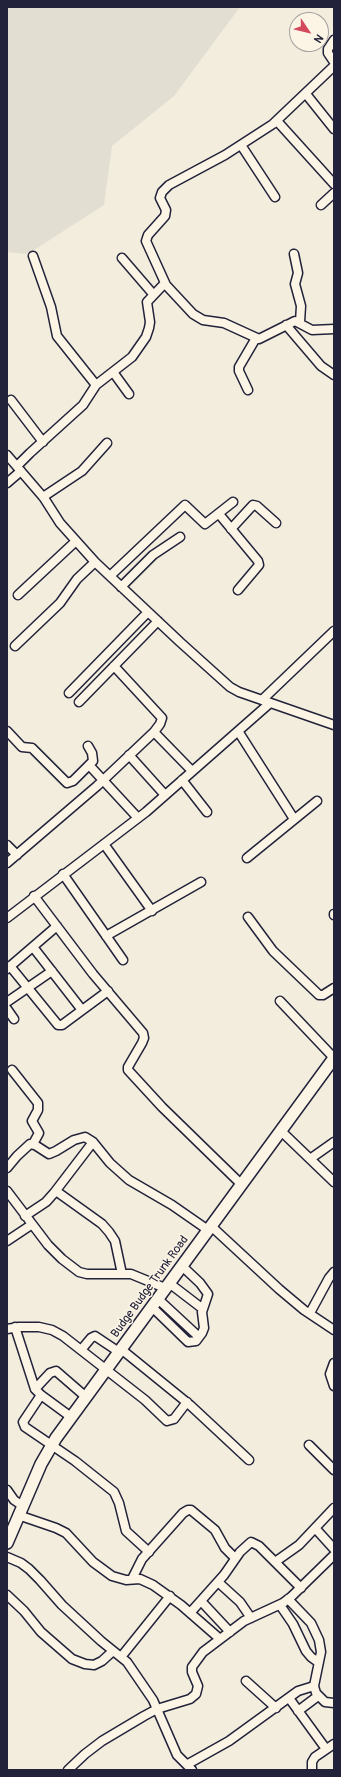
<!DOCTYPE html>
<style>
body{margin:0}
#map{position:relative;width:341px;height:1777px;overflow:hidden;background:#f3edde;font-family:Pangolin,sans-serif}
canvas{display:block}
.frame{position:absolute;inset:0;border:8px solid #22223b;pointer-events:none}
.north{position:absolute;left:289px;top:12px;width:40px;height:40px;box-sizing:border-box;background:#fcf5e5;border:1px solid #a5a1a1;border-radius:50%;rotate:125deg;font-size:11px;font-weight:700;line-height:16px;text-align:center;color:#22223b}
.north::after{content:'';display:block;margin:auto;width:14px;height:18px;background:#d1495b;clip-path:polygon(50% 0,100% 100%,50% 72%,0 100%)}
</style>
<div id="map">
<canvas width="341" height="1777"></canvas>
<div class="frame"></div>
<div class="north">N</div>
</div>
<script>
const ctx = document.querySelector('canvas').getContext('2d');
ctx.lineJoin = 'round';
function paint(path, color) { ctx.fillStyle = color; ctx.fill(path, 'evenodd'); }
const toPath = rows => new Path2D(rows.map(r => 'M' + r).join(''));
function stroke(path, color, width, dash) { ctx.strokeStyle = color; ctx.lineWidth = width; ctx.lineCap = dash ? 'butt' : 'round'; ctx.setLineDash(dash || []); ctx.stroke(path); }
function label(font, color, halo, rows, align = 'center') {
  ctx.font = font + ' Pangolin,sans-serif'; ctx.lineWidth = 3; ctx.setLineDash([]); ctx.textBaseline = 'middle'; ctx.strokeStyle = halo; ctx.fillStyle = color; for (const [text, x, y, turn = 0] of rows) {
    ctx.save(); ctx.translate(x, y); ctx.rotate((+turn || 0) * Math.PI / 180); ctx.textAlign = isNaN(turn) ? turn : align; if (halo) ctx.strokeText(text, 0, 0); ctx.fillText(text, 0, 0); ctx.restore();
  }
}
const built = toPath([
 [7,7,240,7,174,96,112,146,104,205,28,254,7,252]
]);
const street = toPath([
 [334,40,328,49,328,53,334,62],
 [334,66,273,124,225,155,169,185,162,192,160,198,166,210,165,216,148,235,146,241,166,285,193,314,203,320,224,323,259,339,295,321,312,330,334,329],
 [306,94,334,129],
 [277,121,334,184],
 [241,145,275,197],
 [321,205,334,193],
 [294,254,298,273,295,284,301,306,300,322],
 [33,256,51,307,57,336,96,385],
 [122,258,153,294],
 [286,325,321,366,334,375],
 [113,372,129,394],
 [248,390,239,371,239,367,256,338],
 [11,400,43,442],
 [7,455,44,498,60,523,95,562,180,642,230,687,239,692,334,725],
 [17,466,30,453,83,405,96,385,132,357,146,337,149,328,150,322,147,302,165,283],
 [7,483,21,471],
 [43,497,82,471,107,443],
 [219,514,258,561,259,565,238,590],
 [231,529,253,505,257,506,276,523],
 [110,576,185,505,205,524,233,502],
 [121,587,153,555,180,537],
 [18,595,76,541],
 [15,646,60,603,77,579,95,562],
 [69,693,148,612],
 [262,700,334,631],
 [79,702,158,621],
 [7,731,22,747,32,748,67,783,73,781,93,761,92,753,88,746],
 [238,731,294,819],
 [154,732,192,771],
 [129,755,165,795],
 [89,765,138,818],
 [182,780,207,812],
 [104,844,152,911],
 [7,845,17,855],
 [247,858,317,801],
 [7,863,97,786,154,732,160,724,162,718,114,666],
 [63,874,123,960],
 [34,896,93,974,143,1033,144,1038,142,1043,128,1067,128,1070,162,1107,242,1185],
 [334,914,334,915],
 [248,917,273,951,319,995,323,995,334,988],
 [7,918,146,812,270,703],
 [106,936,201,882],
 [33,947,82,1010],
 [10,966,58,1025,62,1025,108,991],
 [7,969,57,926],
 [280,1001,334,1058],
 [7,1002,52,971],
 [7,1009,14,1019],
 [12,1070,38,1103,38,1110,32,1121,39,1133,33,1144],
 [281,1131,334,1182],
 [310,1159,334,1142],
 [7,1168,17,1156,30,1144,35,1145,49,1154,56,1151,74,1140,85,1137,93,1142,110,1163,129,1180,172,1205,208,1230],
 [7,1191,48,1245,62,1259,79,1272,87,1274,131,1274,165,1288],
 [56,1191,102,1224,109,1232,115,1241,122,1274],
 [25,1216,46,1202,54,1193,93,1142],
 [211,1226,279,1289,304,1310,334,1330],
 [7,1241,31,1225],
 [169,1283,203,1309],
 [158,1299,199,1337],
 [152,1307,188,1342,196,1341,202,1333,204,1328,202,1312,208,1294,200,1283,182,1266],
 [310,1313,329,1278,334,1272],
 [15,1327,35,1389,41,1395,71,1417],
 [7,1329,19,1327,39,1327,52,1330,63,1336,145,1400,167,1421,174,1419,187,1402],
 [121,1349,190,1405,249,1460],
 [81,1350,91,1338,95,1336,119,1352],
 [334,1363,330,1374,334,1386],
 [35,1389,50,1373,56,1371,86,1397],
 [41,1395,23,1422,25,1427,75,1461,114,1492,119,1503,126,1531,149,1552],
 [309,1445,334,1470],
 [7,1490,14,1500,23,1506],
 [18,1515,56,1528,66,1533,93,1562,112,1576,126,1580,140,1579,153,1585,181,1605,220,1639],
 [315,1528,334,1549],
 [7,1557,21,1563,29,1569,40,1580,62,1605,101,1641,127,1662,153,1700,177,1755,192,1770],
 [275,1562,299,1545,334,1508],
 [132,1579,142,1559,183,1513,188,1510,191,1510,215,1530,225,1548,235,1558],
 [218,1582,240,1602,251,1618],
 [7,1595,24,1611,41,1632,72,1659,85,1664,94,1665,102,1661,113,1651],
 [288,1599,311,1623,319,1640,321,1652,314,1686,316,1693,325,1702,334,1703],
 [201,1601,230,1632],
 [280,1605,293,1624,306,1651,311,1657,318,1662],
 [190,1613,224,1575,240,1552,251,1542,259,1546,301,1588],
 [121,1657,170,1596],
 [246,1681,276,1708],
 [289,1698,326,1749],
 [298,1711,318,1696],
 [188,1764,229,1741,298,1691,314,1686],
 [68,1770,85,1754,102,1741,144,1716,157,1709,190,1699,196,1694,198,1686,192,1672,192,1667,203,1652,244,1621,283,1603,291,1597,334,1555],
 [312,1770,312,1762,315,1757,334,1744]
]);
const secondary = toPath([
 [7,1543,41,1464,56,1438,334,1058]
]);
const streetNames = [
 ["Budge Budge Trunk Road",150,1287,-54]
];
paint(built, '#e3ded2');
stroke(street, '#22223b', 11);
stroke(secondary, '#22223b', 14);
stroke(street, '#fcf5e5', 8);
stroke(secondary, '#fcf5e5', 11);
label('12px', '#22223b', '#fcf5e5', streetNames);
</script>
